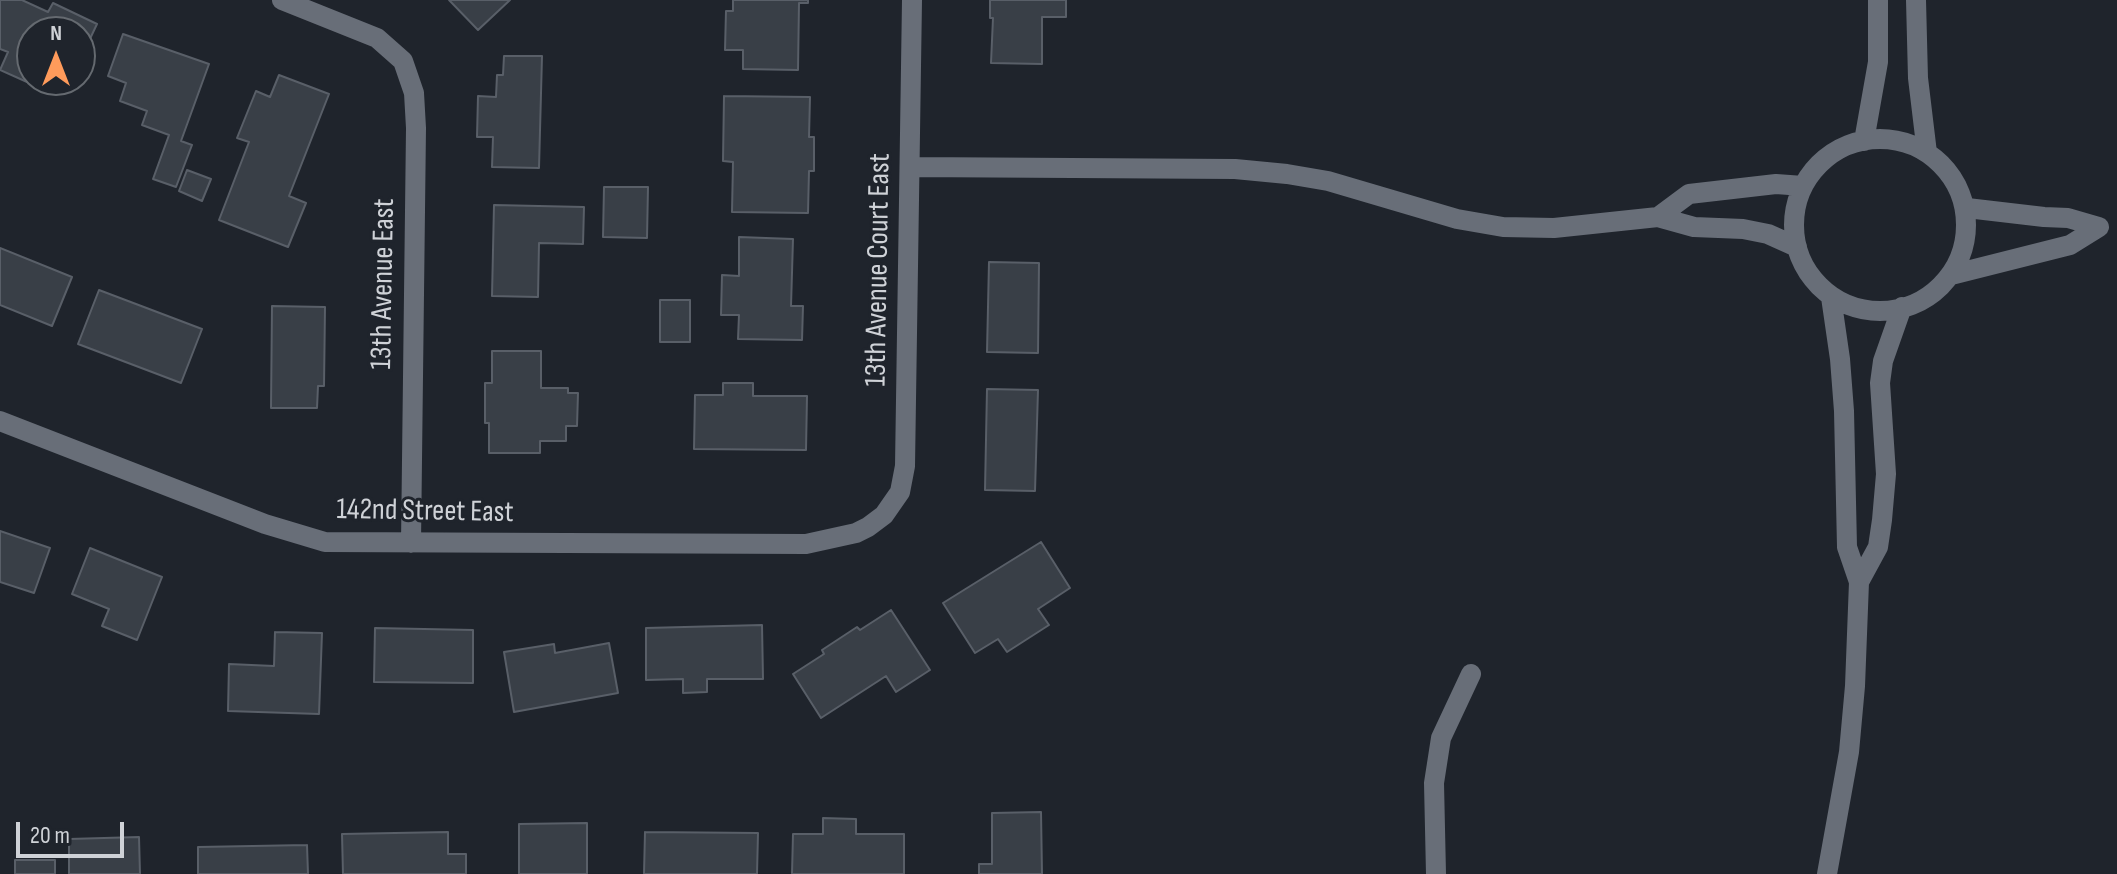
<!DOCTYPE html>
<style>
body{margin:0}
#map{position:relative;width:2117px;height:874px;overflow:hidden;background:#1f242c;font-family:"Sofia Sans Condensed",sans-serif}
canvas{display:block}
.north{position:absolute;left:16px;top:16px;width:80px;height:80px;box-sizing:border-box;background:#1f242c;border:2px solid #656a70;border-radius:50%;rotate:0deg;font-size:22px;font-weight:700;line-height:32px;text-align:center;color:#cfd2d7}
.north::after{content:'';display:block;margin:auto;width:28px;height:36px;background:#ff9b5b;clip-path:polygon(50% 0,100% 100%,50% 72%,0 100%)}
.scale{position:absolute;left:16px;top:822px;width:108px;height:36px;box-sizing:border-box;border:4px solid #cfd2d7;border-top:0;padding-left:10px;font-size:24px;line-height:28px;white-space:nowrap;color:#cfd2d7;-webkit-text-stroke:6px #1f242c;paint-order:stroke}
</style>
<div id="map">
<canvas width="2117" height="874"></canvas>
<div class="north">N</div>
<div class="scale">20 m</div>
</div>
<script>
const ctx = document.querySelector('canvas').getContext('2d');
ctx.lineJoin = 'round';
function paint(path, color) { ctx.fillStyle = color; ctx.fill(path, 'evenodd'); }
const toPath = rows => new Path2D(rows.map(r => 'M' + r).join(''));
function stroke(path, color, width, dash) { ctx.strokeStyle = color; ctx.lineWidth = width; ctx.lineCap = dash ? 'butt' : 'round'; ctx.setLineDash(dash || []); ctx.stroke(path); }
function label(font, color, halo, rows, align = 'center') {
  ctx.font = font + ' "Sofia Sans Condensed",sans-serif'; ctx.lineWidth = 6; ctx.setLineDash([]); ctx.textBaseline = 'middle'; ctx.strokeStyle = halo; ctx.fillStyle = color; for (const [text, x, y, turn = 0] of rows) {
    ctx.save(); ctx.translate(x, y); ctx.rotate((+turn || 0) * Math.PI / 180); ctx.textAlign = isNaN(turn) ? turn : align; if (halo) ctx.strokeText(text, 0, 0); ctx.fillText(text, 0, 0); ctx.restore();
  }
}
const building = toPath([
 [0,0,22,0,48,12,53,3,97,24,80,60,80,32,32,32,32,71,27,82,0,70,8,52,0,49,0,0],
 [449,0,510,0,478,30,449,0],
 [733,0,808,0,808,3,799,3,798,70,743,69,743,50,725,50,726,11,733,11,733,0],
 [990,0,1066,0,1066,17,1042,17,1042,64,991,63,993,18,990,18,990,0],
 [123,34,209,64,181,141,192,145,176,187,153,179,169,135,142,125,147,111,120,101,126,83,108,76,123,34],
 [504,56,542,56,539,168,492,167,493,137,477,137,478,96,496,97,497,75,503,75,504,56],
 [279,75,329,94,289,196,306,203,288,247,219,220,249,142,237,138,256,91,270,97,279,75],
 [724,96,810,97,809,137,814,137,814,171,809,171,808,213,732,212,733,162,723,161,724,96],
 [187,170,211,179,202,201,179,191,187,170],
 [604,187,648,187,647,238,603,237,604,187],
 [494,205,584,207,583,244,539,243,538,297,492,296,494,205],
 [739,237,793,239,791,306,803,306,802,340,738,339,739,315,721,315,722,275,739,276,739,237],
 [0,248,72,277,52,326,0,305,0,248],
 [989,262,1039,263,1038,353,987,352,989,262],
 [99,290,202,329,181,383,78,344,99,290],
 [660,300,690,300,690,342,660,342,660,300],
 [272,306,325,307,324,386,318,386,317,408,271,408,272,306],
 [492,351,541,351,541,388,568,388,568,393,578,393,577,426,566,426,566,441,540,441,540,453,489,453,489,423,485,423,485,383,492,383,492,351],
 [723,383,753,383,753,396,807,396,806,450,694,449,695,395,723,395,723,383],
 [987,389,1038,390,1035,491,985,490,987,389],
 [0,531,50,548,34,593,0,582,0,531],
 [1041,542,1070,588,1038,609,1049,625,1007,652,998,639,975,653,943,603,1041,542],
 [90,548,162,577,137,640,102,626,109,609,72,594,90,548],
 [891,610,930,670,896,692,886,676,821,718,793,674,824,654,822,650,857,627,860,630,891,610],
 [762,625,763,679,707,679,707,692,683,693,683,679,646,680,646,628,762,625],
 [375,628,473,630,473,683,374,682,375,628],
 [275,632,322,633,319,714,228,711,229,664,274,666,275,632],
 [609,643,618,693,514,712,504,652,554,644,555,653,609,643],
 [1041,812,1042,874,979,874,979,864,992,864,992,813,1041,812],
 [823,818,856,819,856,834,904,834,904,874,792,874,793,834,823,834,823,818],
 [587,823,587,874,519,874,519,824,587,823],
 [448,832,448,854,466,854,466,874,343,874,342,834,448,832],
 [645,832,758,833,757,874,644,874,645,832],
 [139,837,140,874,69,874,69,839,139,837],
 [307,845,308,874,198,874,198,847,307,845],
 [15,860,55,860,55,874,15,874,15,860]
]);
const minor = toPath([
 [282,0,377,38,403,61,414,93,416,128,411,543],
 [1916,0,1918,78,1927,153],
 '1794 225a86 86 0 1 1 172 0a86 86 0 1 1-172 0Z',
 [1864,141,1878,62,1878,0],
 [911,167,1235,169,1287,174,1328,181,1457,219,1503,227,1554,228,1658,217],
 [1797,247,1768,234,1743,229,1694,227,1658,217,1689,194,1776,184,1803,186],
 [1951,275,2070,245,2099,227,2068,218,2044,217,1967,208],
 [1831,297,1840,359,1844,411,1847,547,1859,582,1878,547,1882,520,1886,474,1880,383,1883,361,1902,307],
 [0,421,265,524,325,542,806,544,856,533,868,527,884,515,900,492,905,466,912,0],
 [1436,874,1434,783,1441,738,1471,674],
 [1827,874,1849,752,1855,686,1859,582]
]);
const streetNames = [
 ["13th Avenue Court East",879,270,-89],
 ["13th Avenue East",384,284,-89],
 ["142nd Street East",425,512,1]
];
paint(building, '#393f47');
stroke(building, '#595f68', 2);
stroke(minor, '#686e78', 20);
label('30px', '#cfd2d7', '#1f242c', streetNames);
</script>
